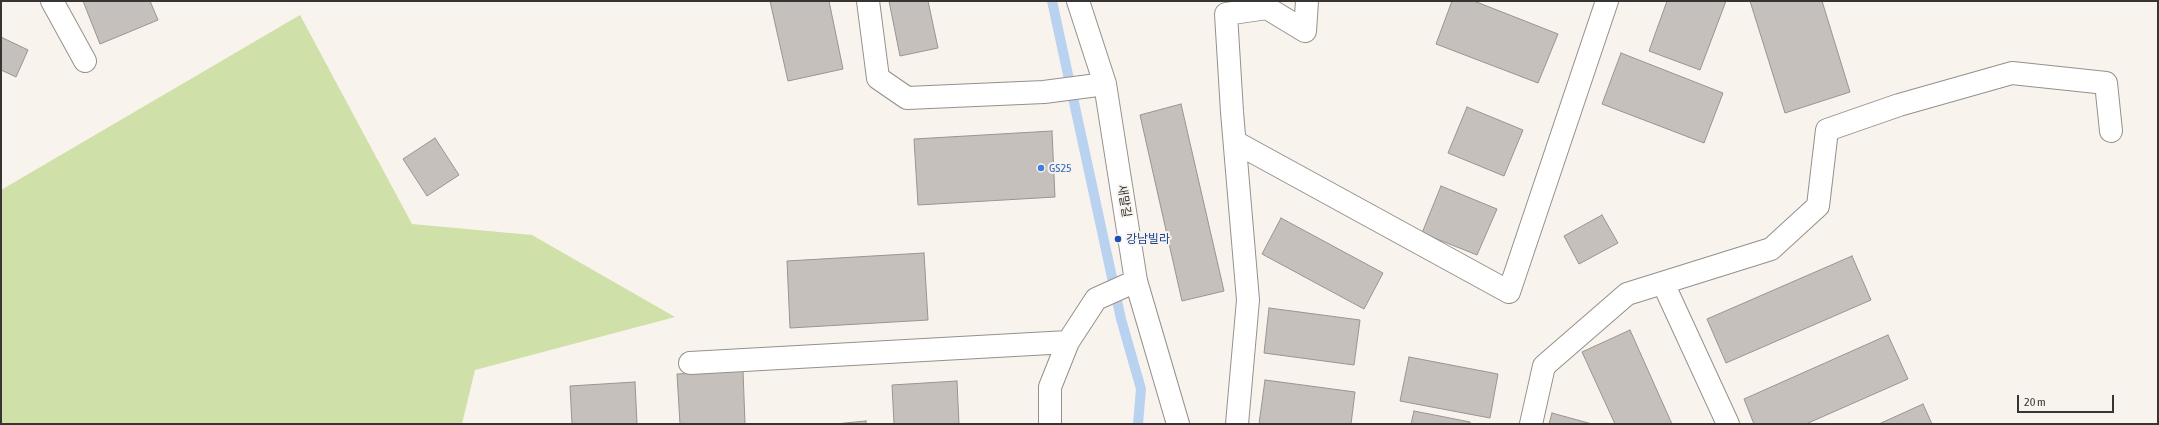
<!DOCTYPE html>
<meta charset="utf-8">
<style>
body{margin:0}
#map{position:relative;width:2159px;height:425px;overflow:hidden;background:#f9f3ee;font-family:"Asap Condensed",sans-serif}
canvas{display:block}
.frame{position:absolute;inset:0;border:2px solid #373533;pointer-events:none}
.scale{position:absolute;left:2017px;top:395px;width:97px;height:18px;box-sizing:border-box;border:2px solid #373533;border-top:0;padding-left:5px;font-size:12px;line-height:14px;white-space:nowrap;color:#373533;-webkit-text-stroke:3px #f9f3ee;paint-order:stroke}
</style>
<div id="map">
<canvas width="2159" height="425"></canvas>
<div class="frame"></div>
<div class="scale">20 m</div>
</div>
<script>
const ctx = document.querySelector('canvas').getContext('2d');
ctx.lineJoin = 'round';
function paint(path, color) { ctx.fillStyle = color; ctx.fill(path, 'evenodd'); }
const toPath = rows => new Path2D(rows.map(r => 'M' + r).join(''));
function stroke(path, color, width, dash) { ctx.strokeStyle = color; ctx.lineWidth = width; ctx.lineCap = dash ? 'butt' : 'round'; ctx.setLineDash(dash || []); ctx.stroke(path); }
function label(font, color, halo, rows, align = 'center') {
  ctx.font = font + ' "Asap Condensed","Noto Sans KR",sans-serif'; ctx.lineWidth = 4; ctx.setLineDash([]); ctx.textBaseline = 'middle'; ctx.strokeStyle = halo; ctx.fillStyle = color; for (const [text, x, y, turn = 0] of rows) {
    ctx.save(); ctx.translate(x, y); ctx.rotate((+turn || 0) * Math.PI / 180); ctx.textAlign = isNaN(turn) ? turn : align; if (halo) ctx.strokeText(text, 0, 0); ctx.fillText(text, 0, 0); ctx.restore();
  }
}
const green = toPath([
 [300,15,412,224,532,235,675,317,475,370,462,424,1,424,1,190]
]);
const stream = toPath([
 [1052,1,1121,319,1141,389,1138,424]
]);
const building = toPath([
 [83,1,150,1,158,20,100,44,83,1],
 [770,1,829,1,843,69,788,81,770,1],
 [889,1,928,1,938,48,900,56,889,1],
 [1452,1,1474,1,1558,34,1538,83,1436,44,1452,1],
 [1667,1,1726,1,1700,70,1649,51,1667,1],
 [1750,1,1822,1,1850,92,1785,113,1750,1],
 [1,37,28,50,16,77,1,70,1,37],
 [1621,53,1723,93,1704,143,1602,104,1621,53],
 [1181,104,1224,291,1182,301,1140,115,1181,104],
 [1467,107,1523,130,1504,176,1448,153,1467,107],
 [1052,131,1055,197,918,205,914,139,1052,131],
 [435,138,459,175,427,196,403,159,435,138],
 [1441,186,1497,209,1477,255,1422,233,1441,186],
 [1602,215,1618,243,1579,264,1564,236,1602,215],
 [1281,218,1383,273,1364,309,1262,254,1281,218],
 [924,253,928,320,790,328,787,261,924,253],
 [1852,256,1871,300,1726,363,1707,319,1852,256],
 [1269,308,1360,320,1354,365,1264,353,1269,308],
 [1630,330,1672,424,1615,424,1582,352,1630,330],
 [1888,335,1908,379,1806,424,1754,424,1744,399,1888,335],
 [1409,357,1498,374,1490,418,1400,401,1409,357],
 [743,371,745,424,680,424,677,374,743,371],
 [1265,380,1355,392,1351,424,1259,424,1265,380],
 [957,381,959,424,894,424,892,385,957,381],
 [635,382,637,424,572,424,570,386,635,382],
 [1923,404,1932,424,1879,424,1923,404],
 [1414,411,1470,422,1470,424,1411,424,1414,411],
 [1552,413,1592,424,1549,424,1552,413],
 [866,421,866,424,835,424,866,421]
]);
const minor = toPath([
 [52,1,85,61],
 [868,1,878,78,907,98,1044,92,1105,84],
 [1078,1,1105,84,1136,281,1178,424],
 [1235,142,1509,292,1607,1],
 [1663,283,1728,424],
 [690,363,1068,342],
 [1050,424,1050,387,1068,342,1096,299,1136,281],
 [1237,424,1248,300,1232,112,1226,14,1267,8,1305,31,1307,1],
 [1531,424,1544,366,1627,294,1771,249,1818,206,1827,130,1899,105,2012,73,2106,83,2111,131]
]);
const markers = [
 [1041,168,4,"#3f7fe0"],
 [1118,239,4,"#1a4fb4"]
];
const shopNames = [
 ["GS25",1049,168]
];
const streetNames = [
 ["새말길",1124,201,81]
];
const transitNames = [
 ["강남빌라",1126,239]
];
paint(green, '#cfe0a8');
stroke(stream, '#b9d2f0', 10);
paint(building, '#c5c0bb');
stroke(building, '#99948f', 1);
stroke(minor, '#95908b', 24);
stroke(minor, '#fff', 22);
for (const [x, y, r, color] of markers) { const dot = new Path2D(); dot.arc(x, y, r, 0, 2 * Math.PI); ctx.fillStyle = color; ctx.fill(dot); stroke(dot, '#f9f3ee', 1.5); }
label('12px', '#366cbe', '#f9f3ee', shopNames, 'left');
label('12px', '#373533', '#f9f3ee', streetNames);
label('12px', '#164399', '#f9f3ee', transitNames, 'left');
</script>
